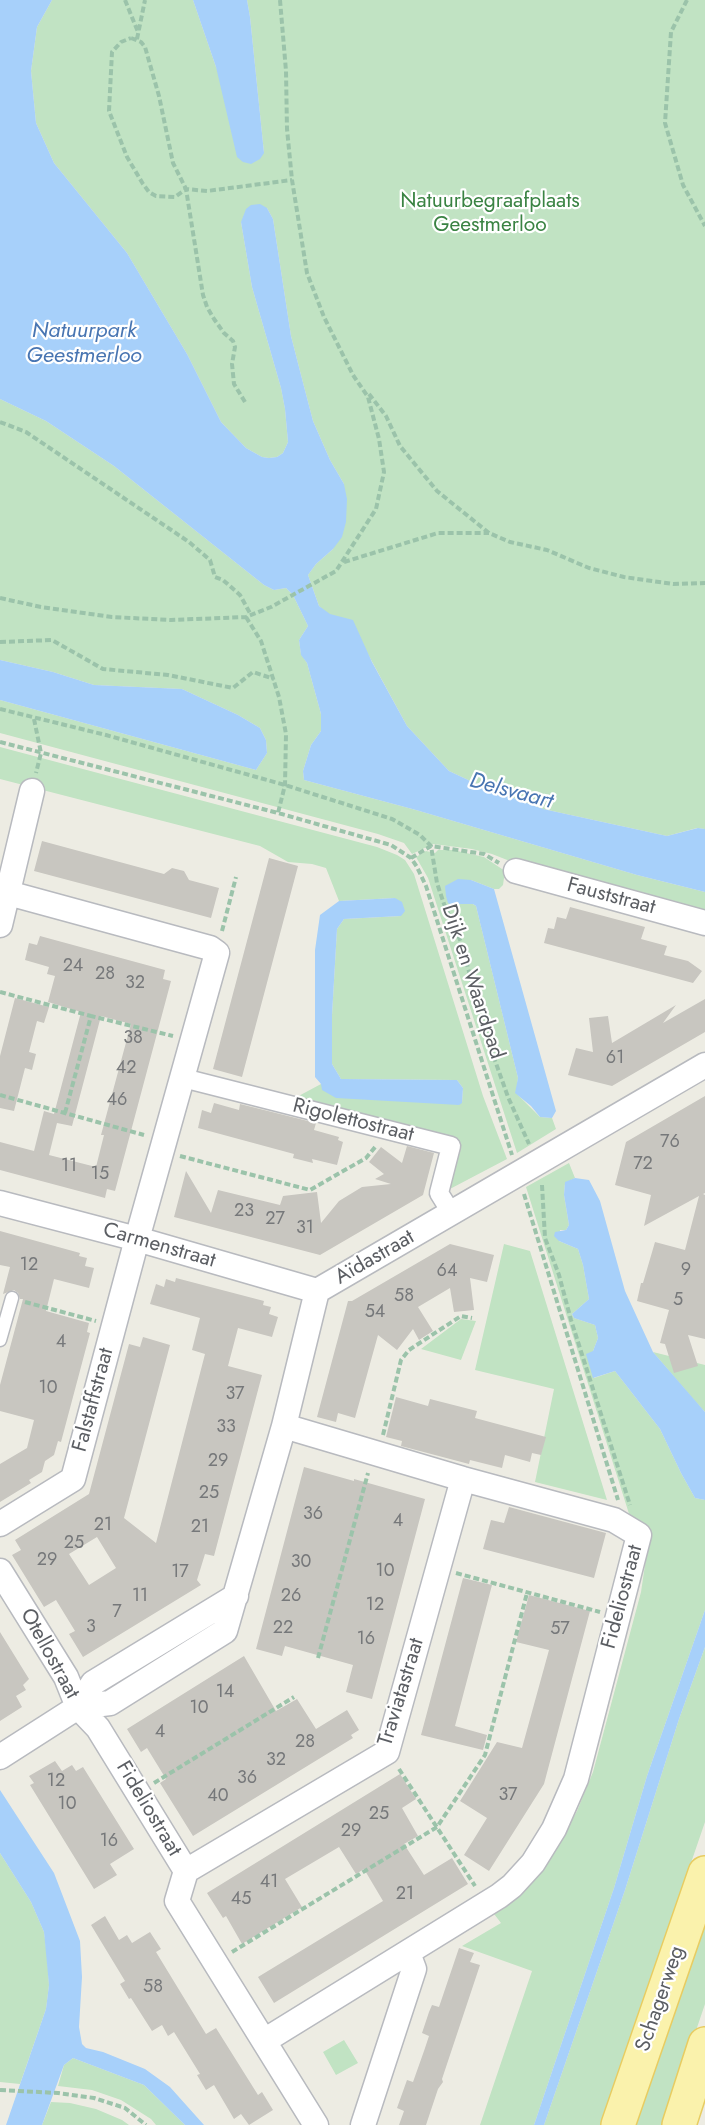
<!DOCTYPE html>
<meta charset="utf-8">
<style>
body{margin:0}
canvas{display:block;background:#edece3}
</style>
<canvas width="705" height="2125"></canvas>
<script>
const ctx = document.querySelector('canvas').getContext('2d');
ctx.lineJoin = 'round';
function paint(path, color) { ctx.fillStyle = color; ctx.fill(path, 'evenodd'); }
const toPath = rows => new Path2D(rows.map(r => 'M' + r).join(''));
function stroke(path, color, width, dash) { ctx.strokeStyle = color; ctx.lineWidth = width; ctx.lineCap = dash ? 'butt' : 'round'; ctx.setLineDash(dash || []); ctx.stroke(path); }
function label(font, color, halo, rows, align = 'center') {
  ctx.font = font + ' Jost,sans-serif'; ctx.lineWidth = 4.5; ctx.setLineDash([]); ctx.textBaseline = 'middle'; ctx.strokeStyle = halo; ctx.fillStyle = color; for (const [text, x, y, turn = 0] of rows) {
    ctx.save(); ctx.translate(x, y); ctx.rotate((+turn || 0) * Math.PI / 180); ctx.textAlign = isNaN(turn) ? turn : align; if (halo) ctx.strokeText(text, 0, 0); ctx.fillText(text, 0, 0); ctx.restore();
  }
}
const green = toPath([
 [52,0,193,0,216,67,264,153,250,17,247,0,705,0,705,829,697,828,667,836,543,809,481,786,449,771,407,726,363,645,319,606,308,575,316,564,333,549,344,484,330,460,313,421,301,375,291,336,273,219,267,208,241,222,252,287,281,388,285,409,288,442,283,453,277,457,269,458,262,457,246,448,221,422,187,354,127,253,54,163,36,123,31,71,37,27],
 [0,399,46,421,114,466,264,585,274,590,286,588,293,595,308,626,299,640,301,654,307,663,321,714,321,731,311,745,303,771,304,780,416,810,637,875,705,892,705,916,525,867,492,854,472,849,433,844,412,854,404,843,378,834,0,733,0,700,256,770,267,753,266,740,260,728,238,715,182,689,94,685,53,672,0,660],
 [0,747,377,847,397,855,405,860,414,874,483,1096,507,1159,448,1190,456,1144,293,1099,321,1084,462,1103,463,1088,457,1080,341,1079,332,1064,332,1015,337,929,344,919,401,916,395,898,339,901,326,868,312,864,288,862,260,846,0,779],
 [438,850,453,850,484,857,505,871,503,885,499,889,494,889,471,880,450,904,473,904,476,906,518,1078,516,1093,540,1117,552,1118,556,1129,517,1153,428,878,416,857,426,851,435,853],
 [569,1163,575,1178,565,1183,564,1195,569,1225,566,1230,560,1230,559,1241,578,1249,583,1265,589,1299,572,1314,574,1318,595,1325,598,1338,593,1351,594,1378,615,1371,660,1429,681,1473,695,1498,705,1500,705,1610,647,1776,614,1888,534,2125,480,2125,532,1971,462,1946,501,1923,491,1910,518,1891,555,1851,577,1811,593,1772,641,1592,648,1545,630,1517,526,1187],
 [504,1244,530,1251,607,1500,535,1482,554,1389,475,1370],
 [461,1319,476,1321,461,1360,421,1349],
 [653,1352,705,1365,705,1412,694,1400],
 [705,1647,705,1822,601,2125,544,2125,625,1890,679,1719],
 [0,1853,31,1902,44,1932,47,1955,49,1985,46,2009,20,2084,0,2082],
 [705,1911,705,2004,664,2125,631,2125],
 [344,2040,358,2063,336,2075,323,2052],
 [73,2058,144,2085,185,2125,156,2125,151,2119,121,2100,92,2090,58,2086,64,2065],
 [51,2102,70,2103,96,2109,122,2120,129,2125,42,2125]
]);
const water = toPath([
 [0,0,52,0,37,27,31,71,36,123,54,163,127,253,187,354,221,422,246,448,262,457,269,458,277,457,283,453,288,442,285,409,281,388,252,287,241,222,246,209,251,205,260,204,267,208,273,219,291,336,301,375,313,421,330,460,344,484,347,499,346,522,342,537,333,549,316,564,308,575,319,606,330,614,353,620,372,662,407,726,449,771,481,786,543,809,667,836,698,828,705,829,705,892,637,875,416,810,304,780,303,771,311,745,321,731,321,714,307,663,301,655,299,640,308,626,293,595,286,588,274,590,264,585,114,466,46,421,0,399],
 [193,0,247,0,250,17,264,153,260,159,251,164,243,162,237,157,216,67],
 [0,660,53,672,94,685,182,689,238,715,260,728,266,740,267,753,256,770,0,700],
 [458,879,471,880,494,889,556,1111,552,1118,540,1117,531,1106,515,1093,518,1078,476,906,473,904,450,904,448,903,446,896,445,886],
 [395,898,402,902,405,911,401,916,344,919,337,929,332,1015,332,1064,341,1079,457,1080,463,1088,462,1103,459,1105,336,1098,322,1090,321,1084,315,1077,315,950,320,915,339,901],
 [575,1178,589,1180,600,1201,625,1291,653,1352,705,1412,705,1500,695,1498,681,1473,660,1429,615,1371,593,1378,586,1354,593,1351,598,1338,595,1325,574,1318,572,1314,589,1299,583,1265,578,1249,559,1241,554,1236,555,1232,566,1230,569,1225,564,1195,565,1182],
 [705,1610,705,1647,679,1719,625,1890,544,2125,534,2125,614,1888,647,1776],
 [0,1790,54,1873,80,1941,82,1977,79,2027,82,2044,86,2048,103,2052,145,2069,170,2087,204,2125,185,2125,144,2085,73,2058,64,2065,42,2125,6,2125,46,2009,49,1985,44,1932,31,1902,0,1853]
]);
const building = toPath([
 [42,841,164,874,172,868,184,871,189,880,219,888,211,918,34,871],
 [269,858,298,866,242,1077,213,1069],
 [570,907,645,927,641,939,667,946,664,955,688,961,702,971,693,983,544,943,548,928,554,929,557,917,566,919],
 [40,936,165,970,163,979,171,981,115,1191,107,1189,105,1198,0,1170,0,1142,34,1151,44,1111,54,1114,81,1012,48,1002,55,976,47,974,49,967,25,960,29,943,37,945],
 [101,1016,131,1024,101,1135,104,1135,96,1167,49,1155,57,1123,72,1126],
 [15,998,49,1007,44,1023,37,1021,29,1052,36,1054,32,1070,25,1068,14,1111,0,1108,0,1056],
 [705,999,705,1032,612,1086,568,1075,576,1048,593,1052,589,1018,608,1016,612,1043,676,1005,663,1023],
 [705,1096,705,1193,703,1194,705,1195,705,1339,688,1335,698,1366,674,1373,665,1344,660,1343,669,1310,637,1301,641,1283,643,1283,655,1242,685,1250,699,1196,644,1226,651,1195,615,1185,626,1142],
 [214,1103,239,1110,240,1104,316,1123,314,1130,339,1137,338,1140,343,1142,337,1165,312,1159,313,1163,293,1158,294,1154,198,1128,202,1110,211,1113],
 [407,1146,434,1153,423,1195,320,1255,174,1217,186,1171,211,1213,218,1190,280,1205,283,1196,317,1192,321,1223,339,1201,362,1187,391,1184,375,1179,384,1174,369,1162,381,1147,402,1163],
 [0,1231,80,1253,79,1256,87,1258,85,1266,94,1268,89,1288,54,1279,46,1311,89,1323,87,1332,90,1333,61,1442,58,1441,54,1455,45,1461,42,1472,29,1480,31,1483,0,1502,0,1464,27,1448,34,1420,0,1411,0,1385,23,1299,20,1299,18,1293,14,1290,3,1294,10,1267,0,1265],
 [450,1244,494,1255,487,1282,470,1278,474,1310,454,1312,450,1288,418,1307,433,1331,419,1340,413,1329,397,1350,378,1335,355,1418,338,1413,336,1422,317,1417,348,1301,352,1301],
 [176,1278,264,1301,263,1305,271,1307,269,1314,278,1317,272,1337,238,1328,228,1366,262,1375,214,1556,205,1554,197,1580,201,1585,83,1657,69,1634,75,1631,56,1600,44,1607,12,1555,21,1550,15,1540,89,1494,129,1344,140,1347,143,1337,170,1345,124,1518,156,1543,205,1354,192,1350,200,1318,150,1304,156,1284,164,1287,166,1279,175,1282],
 [97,1537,116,1568,89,1585,69,1554],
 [396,1397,428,1406,430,1399,477,1411,475,1418,546,1437,541,1455,532,1453,530,1462,505,1455,502,1468,470,1460,469,1464,401,1446,402,1441,386,1437],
 [304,1467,354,1481,354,1479,425,1499,372,1699,346,1692,353,1665,285,1646,282,1656,256,1649],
 [509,1507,606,1533,594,1578,483,1549,491,1520,504,1523],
 [463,1578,492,1585,455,1726,487,1735,483,1750,421,1735],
 [529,1595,590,1611,544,1784,489,1871,464,1855,487,1818,460,1801,497,1742,522,1748,549,1650,516,1642],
 [0,1632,29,1679,23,1685,26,1690,16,1696,22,1707,0,1721],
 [244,1656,276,1711,297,1699,316,1729,347,1710,359,1730,351,1735,353,1738,193,1836,160,1783,166,1779,147,1748,141,1752,127,1729],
 [55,1761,62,1771,72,1765,76,1771,83,1767,134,1849,110,1864,117,1875,94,1889,30,1785,34,1783,29,1776],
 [400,1774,416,1799,402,1808,418,1836,404,1844,424,1875,452,1858,468,1884,274,2003,258,1977,383,1901,364,1869,356,1874,339,1847,285,1879,302,1907,242,1944,226,1916,223,1918,207,1893],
 [105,1916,119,1940,127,1935,132,1943,150,1932,161,1949,156,1952,206,2034,216,2028,258,2095,262,2092,273,2110,249,2125,241,2114,234,2119,214,2085,206,2090,197,2075,200,2074,174,2032,168,2036,162,2025,152,2031,131,1998,129,1999,120,1984,125,1981,91,1925],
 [459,1948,474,1953,470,1962,480,1965,442,2079,443,2082,438,2089,426,2125,399,2125,404,2111,397,2108,407,2080,413,2082,424,2051,429,2036,422,2033,429,2012,432,2005,439,2007]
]);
const path = toPath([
 [125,0,138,32],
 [687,0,671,32,665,123,683,185,705,226],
 [131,38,141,42,145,47,159,96,173,163,186,189,175,197,156,196,149,192,143,184,127,157,109,111,112,52,121,42,131,38],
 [137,39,145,0],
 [369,394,386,416,400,446,437,491,489,533,510,542,547,550,589,568,624,577,673,584,705,583],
 [245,402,234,384,232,364,235,347,233,341,224,333,214,319,207,307,203,295,186,189,207,191,292,180],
 [0,422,26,432,189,542,210,560,215,577,223,580,240,595,251,615],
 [344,562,438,533,489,533],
 [0,598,41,607,112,617,171,620,246,617,271,607,336,571,376,509,384,472,379,439,368,397,353,375,324,317,307,273,292,180,287,129,286,71,280,0],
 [246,617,261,641,279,697,286,734,285,785,278,813],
 [0,642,52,640,103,669,168,675,233,688,253,672,274,679],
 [0,709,106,735,285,785,392,819,420,835,431,846,437,883,444,904,461,942,487,1038,508,1097,529,1144],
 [34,719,41,753,36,773],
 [0,742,278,813,391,845,411,858,417,867,426,886,512,1155],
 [411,858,431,846,484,854,499,863],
 [222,931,236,877],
 [0,992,91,1016],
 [0,1095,144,1135],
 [65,1113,91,1016,173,1036],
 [180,1156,310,1190,366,1158,376,1146],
 [542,1185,545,1238,559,1275,571,1320,630,1505],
 [524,1194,618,1500],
 [25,1302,96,1321],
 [383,1435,401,1360,409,1350,461,1316,472,1318],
 [456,1573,600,1612],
 [318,1658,368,1473],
 [399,1769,475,1886],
 [154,1783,294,1697],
 [232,1952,437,1827,485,1755,527,1593],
 [0,2090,58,2093,94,2098,125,2108,146,2125]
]);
const service = toPath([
 [0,1340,12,1298]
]);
const pedestrian = toPath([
 [183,1078,451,1146,439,1193,452,1214]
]);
const minor = toPath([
 [516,871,705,923],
 [0,925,32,791],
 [0,1203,137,1239,317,1291],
 [0,1524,73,1479,137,1239,217,953,210,948,8,893],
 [0,1571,66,1677,78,1707,98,1728,186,1871,177,1901,316,2125],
 [78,1707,93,1683,236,1596],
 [0,1757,78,1707,110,1703,225,1631,284,1426,317,1291,705,1065],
 [186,1871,387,1752,463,1479],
 [264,2041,499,1896,512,1886,533,1863,554,1829,576,1779,639,1535,614,1520,463,1479,284,1426],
 [363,2125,414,1969,408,1953]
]);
const primary = toPath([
 [618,2125,705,1873],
 [679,2125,705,2044]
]);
const numberNames = [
 ["24",73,967],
 ["28",105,975],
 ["32",135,984],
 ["38",133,1039],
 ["61",615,1059],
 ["42",126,1069],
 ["46",117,1101],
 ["76",670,1143],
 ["72",643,1165],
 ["11",69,1167],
 ["15",100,1175],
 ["23",244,1212],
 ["27",275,1220],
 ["31",305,1229],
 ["12",29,1266],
 ["9",686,1271],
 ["64",447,1272],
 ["58",404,1297],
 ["5",678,1301],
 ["54",375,1313],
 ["4",61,1343],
 ["10",48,1389],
 ["37",235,1395],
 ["33",226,1428],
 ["29",218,1462],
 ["25",209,1494],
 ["36",313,1515],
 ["4",398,1522],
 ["21",103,1526],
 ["21",200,1528],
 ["25",74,1544],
 ["29",47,1561],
 ["30",301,1563],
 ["10",385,1572],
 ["17",180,1573],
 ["11",140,1597],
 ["26",291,1597],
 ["12",375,1606],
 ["7",117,1613],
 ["3",91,1628],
 ["22",283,1629],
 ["57",560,1630],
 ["16",366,1640],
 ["14",225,1693],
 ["10",199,1709],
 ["4",160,1733],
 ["28",305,1743],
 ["32",276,1761],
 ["36",247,1779],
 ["12",56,1782],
 ["37",508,1796],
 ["40",218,1797],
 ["10",67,1805],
 ["25",379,1815],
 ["29",351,1832],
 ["16",109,1842],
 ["41",269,1883],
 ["21",405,1895],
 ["45",241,1900],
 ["58",153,1988]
];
const parkNames = [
 ["Natuurbegraafplaats",490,202],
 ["Geestmerloo",490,226]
];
const streetNames = [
 ["Fauststraat",611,897,15],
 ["Dijk en Waardpad",472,982,72],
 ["Rigolettostraat",353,1121,14],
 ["Carmenstraat",159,1246,16],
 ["Aïdastraat",375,1258,-30],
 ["Falstaffstraat",94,1400,-75],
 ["Fideliostraat",623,1597,-75],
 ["Otellostraat",49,1654,61],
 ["Traviatastraat",402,1692,-73],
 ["Fideliostraat",148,1809,59],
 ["Schagerweg",661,1999,-71]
];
const waterNames = [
 ["Natuurpark",84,332],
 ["Geestmerloo",84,357],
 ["Delsvaart",511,792,15]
];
paint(green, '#c1e3c3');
paint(water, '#a7d0fa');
paint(building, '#c8c6c0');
stroke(service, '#b8babf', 15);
stroke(pedestrian, '#b8babf', 21);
stroke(minor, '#b8babf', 27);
stroke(primary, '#e8cc61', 36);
stroke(path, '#9bc3aa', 4, [6, 3]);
stroke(service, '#fff', 12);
stroke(pedestrian, '#fff', 18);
stroke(minor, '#fff', 24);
stroke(primary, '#faf2ac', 33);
label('18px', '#76787a', null, numberNames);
label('21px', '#3a8343', '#fff', parkNames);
label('21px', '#5b5e63', '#fff', streetNames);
label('italic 22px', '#4875b2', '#fff', waterNames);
</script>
